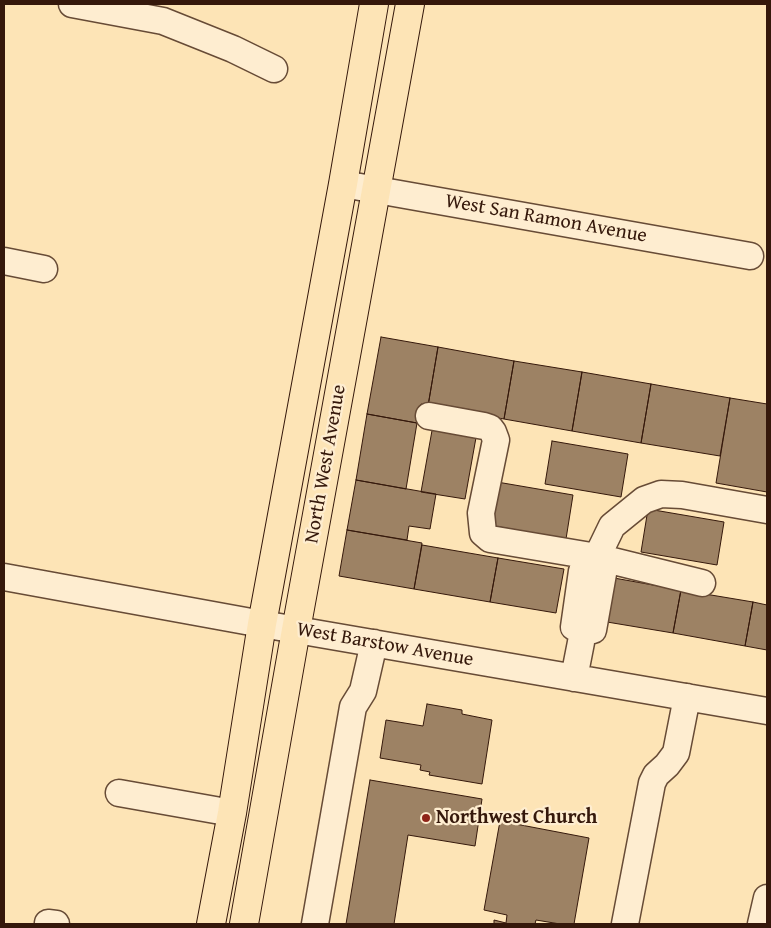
<!DOCTYPE html>
<style>
body{margin:0}
#map{position:relative;width:771px;height:928px;overflow:hidden;background:#fde4b6;font-family:"Gentium Book Plus",serif}
canvas{display:block}
.frame{position:absolute;inset:0;border:5px solid #35180b;pointer-events:none}
</style>
<div id="map">
<canvas width="771" height="928"></canvas>
<div class="frame"></div>
</div>
<script>
const ctx = document.querySelector('canvas').getContext('2d');
ctx.lineJoin = 'round';
function paint(path, color) { ctx.fillStyle = color; ctx.fill(path, 'evenodd'); }
const toPath = rows => new Path2D(rows.map(r => 'M' + r).join(''));
function stroke(path, color, width, dash) { ctx.strokeStyle = color; ctx.lineWidth = width; ctx.lineCap = dash ? 'butt' : 'round'; ctx.setLineDash(dash || []); ctx.stroke(path); }
function label(font, color, halo, rows, align = 'center') {
  ctx.font = font + ' "Gentium Book Plus",serif'; ctx.lineWidth = 4.5; ctx.setLineDash([]); ctx.textBaseline = 'middle'; ctx.strokeStyle = halo; ctx.fillStyle = color; for (const [text, x, y, turn = 0] of rows) {
    ctx.save(); ctx.translate(x, y); ctx.rotate((+turn || 0) * Math.PI / 180); ctx.textAlign = isNaN(turn) ? turn : align; if (halo) ctx.strokeText(text, 0, 0); ctx.fillText(text, 0, 0); ctx.restore();
  }
}
const building = toPath([
 [381,337,438,347,428,406,421,404,417,423,367,414,381,337],
 [438,347,514,361,504,419,428,406,438,347],
 [514,361,582,372,572,431,504,419,514,361],
 [582,372,651,384,641,443,572,431,582,372],
 [651,384,730,398,720,456,641,443,651,384],
 [730,398,767,404,767,492,716,483,730,398],
 [367,414,417,423,406,489,356,480,367,414],
 [433,425,477,432,465,499,421,492,433,425],
 [552,441,628,454,621,497,545,484,552,441],
 [356,480,436,494,430,529,409,526,407,540,347,530,356,480],
 [497,482,573,495,566,539,489,525,497,482],
 [648,509,724,522,717,565,641,552,648,509],
 [347,530,422,543,414,589,339,576,347,530],
 [422,545,498,558,490,602,414,589,422,545],
 [498,558,564,569,556,613,490,602,498,558],
 [614,578,681,590,673,633,607,622,614,578],
 [681,590,753,602,745,646,673,633,681,590],
 [753,602,767,605,767,650,745,646,753,602],
 [427,704,462,710,462,714,492,720,482,784,429,775,430,772,420,770,421,765,380,758,386,720,423,726,427,704],
 [370,780,482,799,475,846,408,835,394,924,346,924,370,780],
 [500,821,589,838,574,924,560,924,536,920,535,924,494,924,494,920,506,923,507,915,484,910,500,821]
]);
const minor = toPath([
 [72,4,163,21,233,49,274,69],
 [343,184,750,256],
 [4,261,44,269],
 [429,416,484,426,490,428,493,432,496,440,481,513,483,533,490,539,597,557,702,583],
 [597,557,612,526,644,500,661,494,682,495,767,510],
 [597,557,604,568,593,630,583,632,574,627,582,571,597,557],
 [4,577,262,624,767,711],
 [574,678,583,632],
 [119,793,232,813],
 [48,923,56,924],
 [315,924,353,707,363,691,374,643],
 [625,924,652,783,656,775,667,765,676,753,687,697],
 [761,924,767,898]
]);
const major = toPath([
 [211,924,232,813,262,624,343,184,374,4],
 [244,924,296,630,410,4]
]);
const markers = [
 [426,818,5,"#8f2418"]
];
const streetNames = [
 ["West San Ramon Avenue",546,219,10],
 ["North West Avenue",326,464,-80],
 ["West Barstow Avenue",385,645,10]
];
const poiNames = [
 ["Northwest Church",436,818]
];
paint(building, '#9d8264');
stroke(building, '#35180b', 1);
stroke(minor, '#674b36', 29);
stroke(major, '#35180b', 30);
stroke(minor, '#feedd0', 26);
stroke(major, '#fde4b6', 28);
for (const [x, y, r, color] of markers) { const dot = new Path2D(); dot.arc(x, y, r, 0, 2 * Math.PI); ctx.fillStyle = color; ctx.fill(dot); stroke(dot, '#feedd0', 2); }
label('20px', '#35180b', '#feedd0', streetNames);
label('bold 20px', '#35180b', '#feedd0', poiNames, 'left');
</script>
